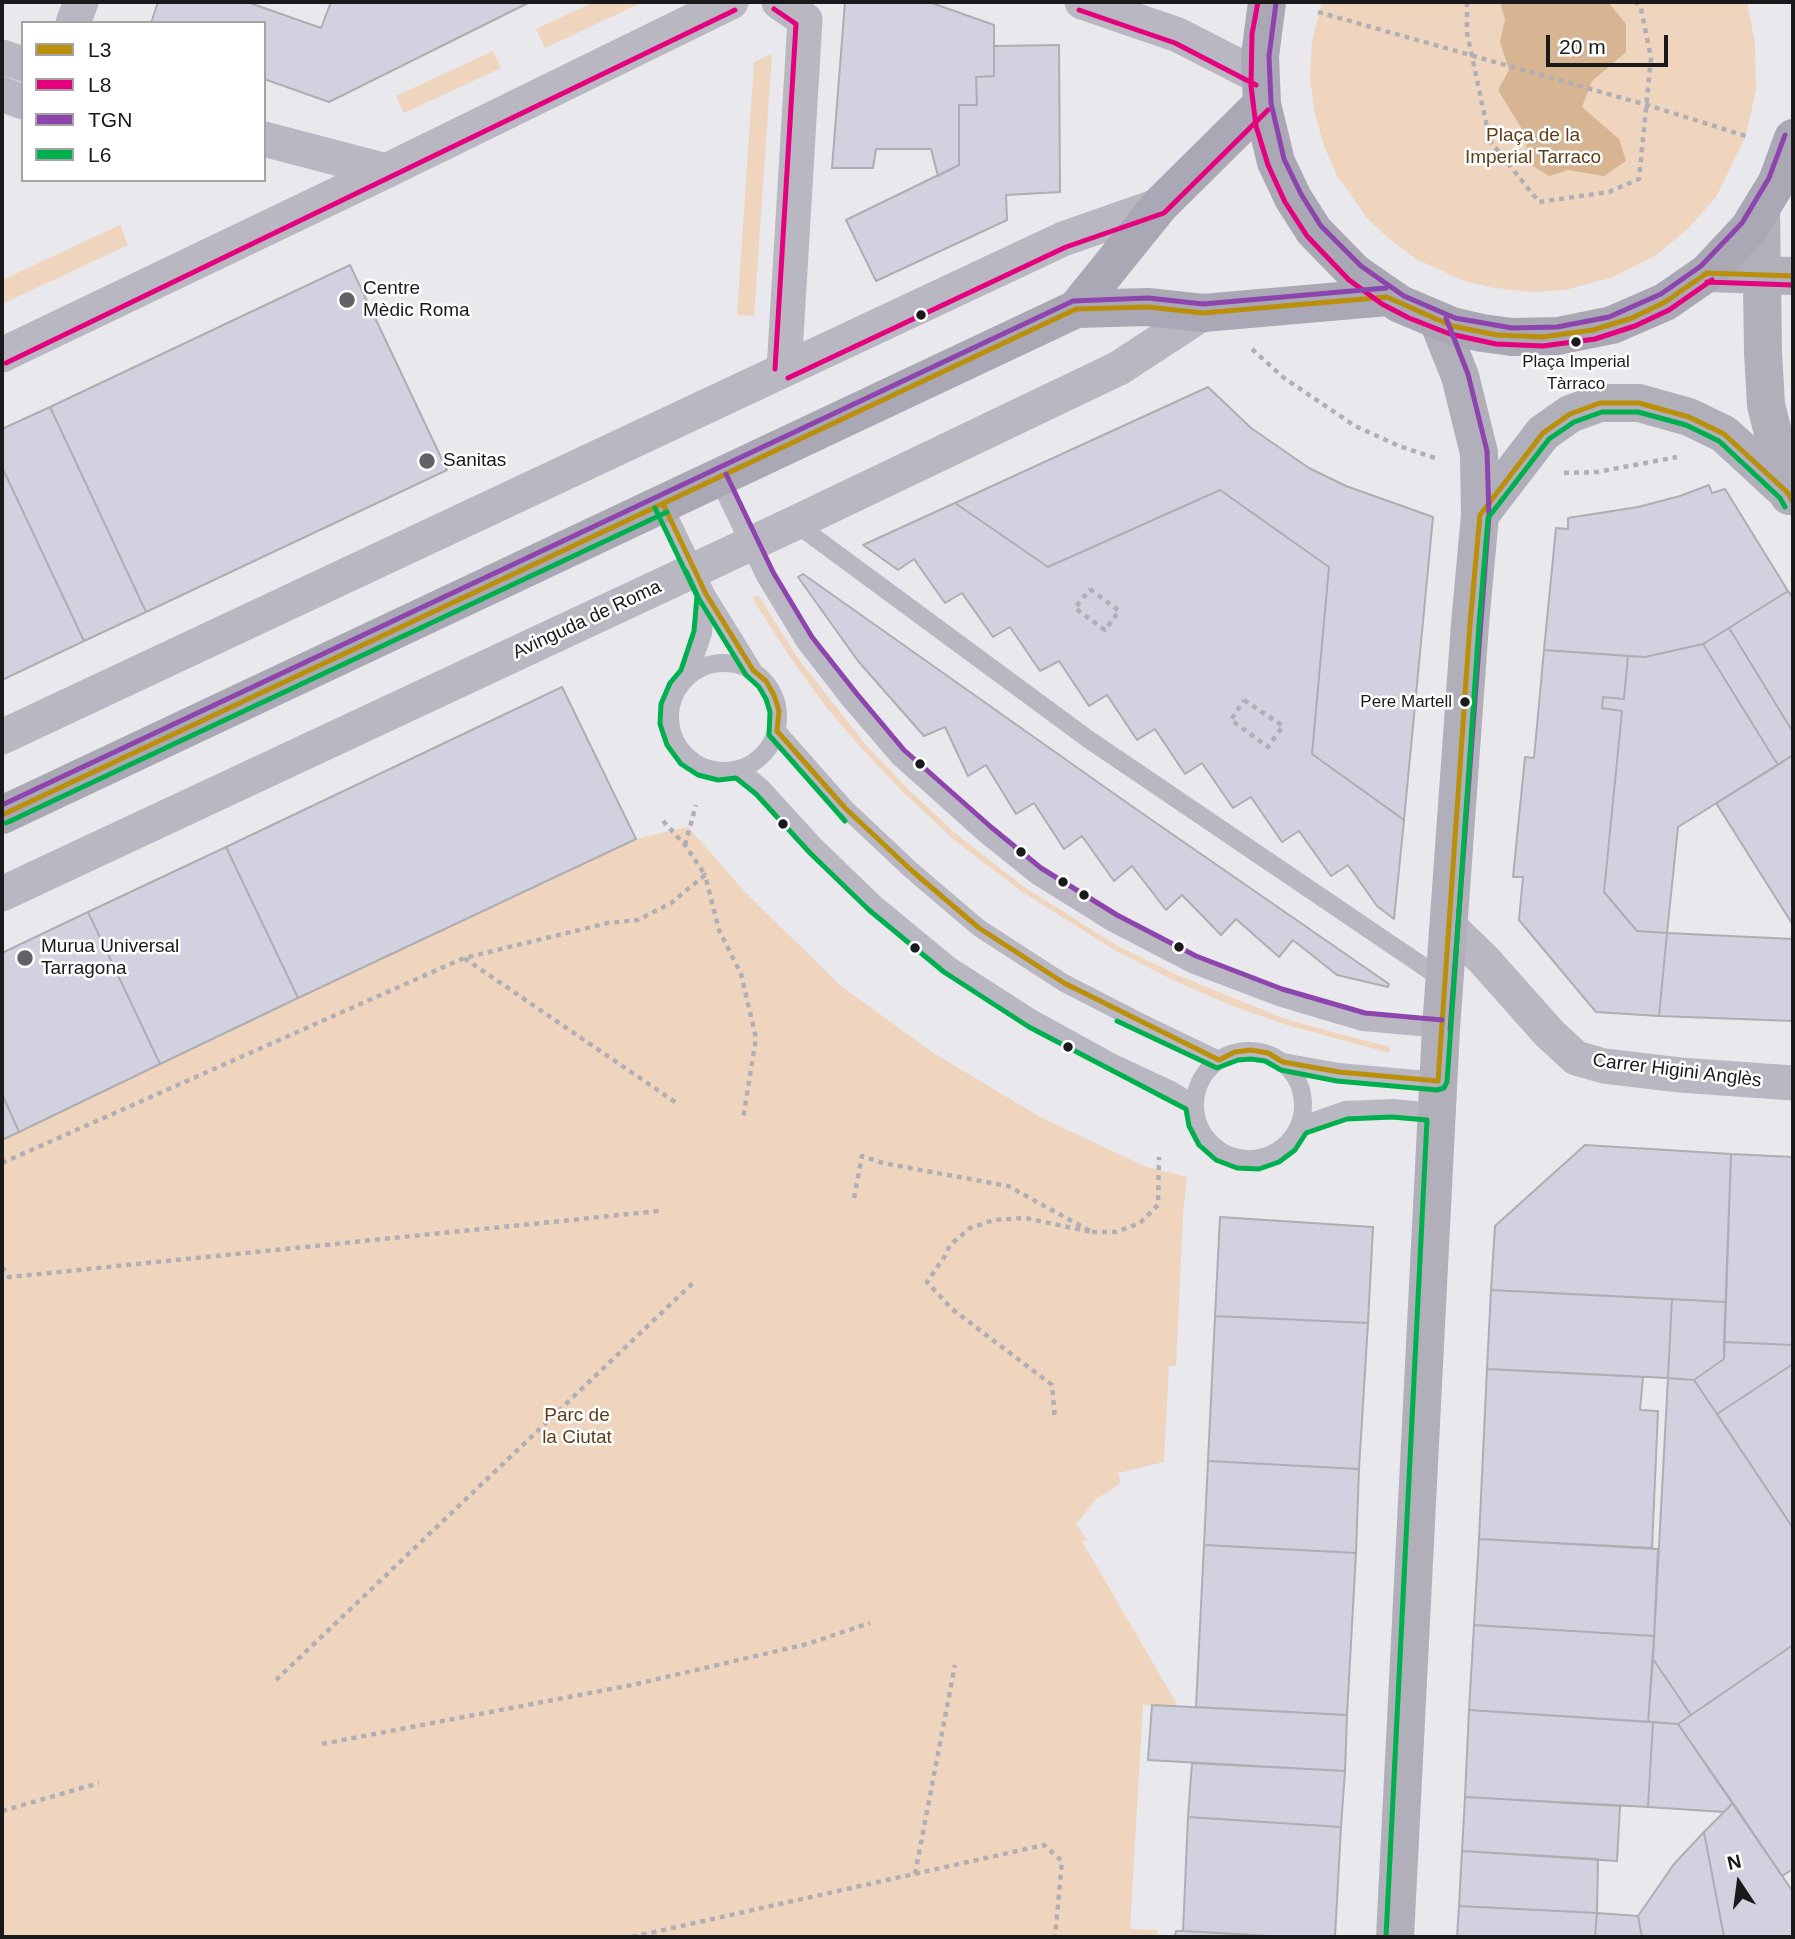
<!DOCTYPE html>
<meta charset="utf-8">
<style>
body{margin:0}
#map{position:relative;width:1795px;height:1939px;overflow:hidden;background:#e8e8ed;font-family:Helvetica,sans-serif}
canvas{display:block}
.frame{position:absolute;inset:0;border:4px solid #1a1a1d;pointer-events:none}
.legend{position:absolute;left:21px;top:21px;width:245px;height:161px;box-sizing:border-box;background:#fff;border:2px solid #a3a3a5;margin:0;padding:9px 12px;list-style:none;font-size:21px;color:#1a1a1d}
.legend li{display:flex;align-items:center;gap:14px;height:35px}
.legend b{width:35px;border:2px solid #a3a3a5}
.north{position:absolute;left:1704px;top:1848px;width:70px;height:70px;-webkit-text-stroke:5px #fff;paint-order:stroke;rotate:347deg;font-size:19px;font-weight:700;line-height:28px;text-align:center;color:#1a1a1d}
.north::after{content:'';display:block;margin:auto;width:24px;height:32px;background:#1a1a1d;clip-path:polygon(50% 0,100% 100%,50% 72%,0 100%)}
.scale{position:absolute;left:1546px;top:35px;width:122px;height:32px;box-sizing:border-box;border:4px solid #1a1a1d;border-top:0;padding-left:9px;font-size:21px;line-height:24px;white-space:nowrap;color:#1a1a1d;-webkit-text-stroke:5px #fff;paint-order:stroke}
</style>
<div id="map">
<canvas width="1795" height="1939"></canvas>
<div class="frame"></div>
<ul class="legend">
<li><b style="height:9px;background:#ba8f09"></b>L3</li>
<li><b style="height:9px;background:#e5007d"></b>L8</li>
<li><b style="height:9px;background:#8e44ad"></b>TGN</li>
<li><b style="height:9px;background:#00b04f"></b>L6</li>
</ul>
<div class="north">N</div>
<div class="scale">20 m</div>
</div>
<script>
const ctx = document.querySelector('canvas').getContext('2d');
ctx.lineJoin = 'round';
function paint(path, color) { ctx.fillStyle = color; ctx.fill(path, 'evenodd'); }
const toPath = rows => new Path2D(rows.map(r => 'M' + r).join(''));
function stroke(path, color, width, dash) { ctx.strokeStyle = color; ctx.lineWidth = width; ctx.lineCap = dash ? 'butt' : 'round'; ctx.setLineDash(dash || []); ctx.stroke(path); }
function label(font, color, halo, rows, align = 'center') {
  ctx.font = font + ' Helvetica,sans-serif'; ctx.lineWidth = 5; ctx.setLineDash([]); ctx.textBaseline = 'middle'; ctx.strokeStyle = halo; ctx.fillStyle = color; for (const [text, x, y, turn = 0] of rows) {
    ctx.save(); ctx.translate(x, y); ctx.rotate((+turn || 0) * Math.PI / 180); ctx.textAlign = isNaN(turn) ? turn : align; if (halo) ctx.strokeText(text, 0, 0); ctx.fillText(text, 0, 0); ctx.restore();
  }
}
const green = toPath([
 [594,2,643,2,545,48,536,29],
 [1322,2,1747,2,1755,43,1756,89,1746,136,1716,197,1687,230,1656,255,1613,277,1566,290,1532,292,1495,288,1464,281,1416,259,1387,237,1367,218,1336,174,1324,146,1314,110,1310,78,1312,40],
 [493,51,501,68,404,113,396,96],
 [772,54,754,316,737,315,754,62],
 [120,225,128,245,2,304,2,280],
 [758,595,797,657,866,745,909,790,955,833,1024,887,1118,946,1177,975,1288,1020,1390,1047,1389,1053,1287,1025,1235,1007,1175,981,1116,951,1021,891,952,838,905,794,861,748,827,708,792,660,752,598],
 [688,827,745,892,841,986,932,1052,1040,1117,1144,1166,1187,1177,1183,1216,1176,1366,1169,1366,1164,1462,1118,1473,1121,1483,1095,1500,1076,1524,1087,1540,1082,1541,1178,1706,1143,1705,1130,1929,1158,1930,1157,1937,2,1937,2,1140,298,998,636,839]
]);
const water = toPath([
 [1500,2,1608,2,1626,24,1626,52,1592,81,1582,107,1619,139,1626,161,1604,176,1568,170,1549,176,1528,163,1525,134,1498,90,1509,70,1500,42,1505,19]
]);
const building = toPath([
 [158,2,247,2,321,28,331,2,530,2,329,102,264,79,264,23,151,23,158,2],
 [845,2,929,2,994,25,994,76,976,77,977,105,959,105,959,165,938,176,931,149,876,149,873,168,832,168,845,2],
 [1059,45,1060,192,1006,195,1007,220,876,281,846,220,959,165,959,105,977,105,976,77,994,76,994,46,1059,45],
 [350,265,447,470,146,612,50,407,350,265],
 [1208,387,1251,428,1309,468,1346,486,1433,517,1404,820,1312,754,1329,567,1220,490,1048,567,955,503,1208,387],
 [50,407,146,612,84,641,2,467,2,429,50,407],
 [2,467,84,641,2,680,2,467],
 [1709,485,1712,493,1725,489,1788,591,1703,644,1645,657,1544,650,1556,528,1568,529,1568,518,1638,507,1680,496,1709,485],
 [1220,490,1329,567,1312,754,1404,820,1394,919,1377,906,1348,865,1331,876,1299,831,1282,842,1251,797,1233,808,1202,763,1185,774,1155,729,1137,740,1107,695,1089,706,1059,661,1040,671,1010,627,993,637,962,593,945,603,914,559,898,570,863,545,955,503,1048,567,1220,490],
 [803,574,1133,807,1389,984,1388,987,1337,975,1293,940,1279,957,1236,919,1221,935,1182,895,1166,910,1132,866,1114,881,1082,836,1064,849,1034,803,1016,814,986,765,968,776,945,727,924,736,858,661,798,577,803,574],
 [1788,591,1793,598,1793,732,1729,628,1788,591],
 [1729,628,1793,732,1793,755,1778,765,1703,644,1729,628],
 [1703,644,1778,765,1678,827,1667,933,1637,931,1604,892,1622,711,1602,708,1603,697,1624,699,1628,656,1645,657,1703,644],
 [1544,650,1628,656,1624,699,1603,697,1602,708,1622,711,1604,892,1637,931,1667,933,1659,1016,1596,1012,1519,920,1523,877,1513,877,1525,757,1534,758,1544,650],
 [562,687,636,839,298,998,226,847,562,687],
 [1793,755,1793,925,1716,803,1793,755],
 [226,847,298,998,160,1064,88,912,226,847],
 [88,912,160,1064,19,1132,2,1094,2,953,88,912],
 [1667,933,1793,939,1793,1021,1659,1016,1667,933],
 [2,1094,19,1132,2,1140,2,1094],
 [1585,1145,1731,1154,1726,1302,1491,1290,1495,1226,1585,1145],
 [1731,1154,1793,1157,1793,1345,1724,1342,1731,1154],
 [1220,1217,1373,1227,1368,1323,1215,1316,1220,1217],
 [1491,1290,1672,1299,1668,1378,1487,1369,1491,1290],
 [1672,1299,1726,1302,1724,1359,1694,1380,1668,1378,1672,1299],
 [1215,1316,1368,1323,1359,1469,1208,1461,1215,1316],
 [1724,1342,1793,1345,1793,1364,1717,1414,1694,1380,1724,1359,1724,1342],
 [1793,1364,1793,1528,1717,1414,1793,1364],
 [1487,1369,1643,1377,1640,1410,1658,1411,1652,1548,1479,1539,1487,1369],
 [1668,1378,1694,1380,1793,1528,1793,1645,1691,1715,1653,1659,1668,1378],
 [1208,1461,1359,1469,1356,1553,1204,1545,1208,1461],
 [1479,1539,1658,1549,1654,1636,1474,1625,1479,1539],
 [1204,1545,1356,1553,1347,1715,1196,1707,1204,1545],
 [1474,1625,1654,1636,1648,1722,1469,1710,1474,1625],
 [1793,1645,1793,1869,1782,1876,1678,1724,1793,1645],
 [1653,1659,1691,1715,1678,1724,1648,1722,1653,1659],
 [1152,1705,1347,1715,1345,1771,1148,1760,1152,1705],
 [1469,1710,1653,1722,1648,1807,1465,1797,1469,1710],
 [1653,1722,1678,1724,1733,1803,1724,1812,1648,1807,1653,1722],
 [1192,1763,1345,1771,1341,1827,1188,1817,1192,1763],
 [1465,1797,1620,1806,1617,1861,1462,1851,1465,1797],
 [1733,1803,1793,1892,1793,1937,1724,1937,1704,1832,1733,1803],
 [1188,1817,1341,1827,1335,1937,1288,1937,1183,1931,1188,1817],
 [1704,1832,1724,1937,1642,1937,1638,1916,1674,1864,1704,1832],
 [1462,1851,1598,1859,1597,1913,1459,1906,1462,1851],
 [1459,1906,1597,1913,1595,1937,1457,1937,1459,1906],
 [1597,1913,1638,1916,1642,1937,1595,1937,1597,1913],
 [1176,1931,1183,1931,1288,1937,1175,1937,1176,1931]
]);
const path = toPath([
 [1467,2,1467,33,1490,141,1539,202,1609,192,1639,179,1651,58,1641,8,1636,2],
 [1318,12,1647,105,1746,136],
 [1252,349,1284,378,1355,426,1399,446,1438,459],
 [1564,473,1597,472,1677,457],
 [1090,589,1119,611,1105,630,1075,608,1090,589],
 [1244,700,1283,726,1268,747,1231,720,1244,700],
 [663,821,685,845,705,875],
 [685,845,696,805],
 [675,1102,464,958,608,923,638,920,671,903,705,875,719,930,741,974,756,1038,743,1119],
 [2,1163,464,958],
 [854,1198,862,1156,883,1163,1008,1186,1092,1232,1025,1218,994,1220,970,1228,950,1245,945,1256,927,1282,952,1309,1052,1385,1055,1420],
 [1092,1232,1116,1232,1140,1223,1158,1205,1159,1157],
 [2,1267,9,1277,659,1211],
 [276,1680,696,1280],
 [322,1744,632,1685,807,1644,870,1623],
 [2,1811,99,1783],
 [915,1874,955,1665],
 [632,1937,1044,1845,1062,1861,1055,1937]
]);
const lane = toPath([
 [718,478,765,576,805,642,850,700,898,756,985,834,1036,875,1113,923,1192,964,1279,997,1363,1022,1441,1029],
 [663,504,706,594,753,670],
 [795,523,1088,739,1445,981],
 '670 717a54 54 0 1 1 108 0a54 54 0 1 1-108 0Z',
 [689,674,703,633,706,594],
 [777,731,845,808,911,870,979,928,1064,983,1140,1022,1219,1060],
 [739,769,762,788,816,847,875,904,949,965,1033,1019,1113,1063,1171,1090,1194,1104],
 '1195 1105a54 54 0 1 1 108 0a54 54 0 1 1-108 0Z',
 [1283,1062,1339,1072,1438,1081],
 [1300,1126,1345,1110,1392,1108,1436,1112]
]);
const street = toPath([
 [779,2,805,20,784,370],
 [1082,2,1178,35,1260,77],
 [73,23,81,2],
 [2,57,23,64],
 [2,94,23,102],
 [264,139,386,171],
 [2,355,386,171,731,2],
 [2,737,1063,239,1160,205],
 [2,894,795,523,1119,368,1203,313],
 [1449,926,1484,960,1549,1033,1576,1058,1604,1066,1680,1075,1793,1083]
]);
const secondary = toPath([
 [1761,211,1763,352,1766,405,1789,496],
 [1707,273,1793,276],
 [1480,515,1543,433,1570,414,1600,403,1639,403,1689,417,1724,434,1787,492],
 [1395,1937,1441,1029,1470,624,1480,515,1479,453,1460,376,1438,321]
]);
const primary = toPath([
 [1267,2,1260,56,1262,104,1276,162,1293,198,1314,231,1355,273,1400,304,1452,326,1482,333,1512,337,1558,336,1612,325,1665,302,1707,273,1749,228,1777,182,1793,138],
 [1076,309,1160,205,1262,104],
 [2,815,1076,309,1148,307,1203,313,1387,297]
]);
const bus1 = toPath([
 [1707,273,1793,276],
 [1387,297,1452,326,1497,335,1543,337,1593,330,1632,318,1665,302,1707,273],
 [663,504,706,594,753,670,766,681,774,695,779,711,777,731,845,808,911,870,979,928,1064,983,1219,1060],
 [1480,515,1543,433,1570,414,1600,403,1639,403,1689,417,1724,434,1787,492,1793,502],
 [2,815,1076,309,1148,307,1203,313,1387,297],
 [1219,1060,1235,1052,1251,1050,1268,1053,1283,1062,1339,1072,1438,1081],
 [1438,1081,1470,624,1480,515]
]);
const bus2 = toPath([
 [1258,2,1252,34,1251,86,1256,126,1268,165,1285,202,1307,236,1349,280,1382,304,1409,318,1450,334,1496,344,1543,346,1595,339,1635,326,1669,310,1712,280],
 [774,9,796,24,775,369],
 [1079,10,1175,43,1256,85],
 [1707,282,1793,285],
 [6,363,735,10],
 [788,378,1066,247,1164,213,1268,110]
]);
const bus3 = toPath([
 [1276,3,1269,56,1271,103,1284,159,1301,194,1321,226,1361,266,1404,296,1455,318,1512,328,1557,327,1609,317,1661,294,1701,266,1742,223,1769,178,1785,135],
 [1446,318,1468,374,1487,451,1489,515,1450,1030],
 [726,474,773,572,812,637,857,694,904,750,991,827,1041,868,1117,915,1196,956,1282,989,1365,1013,1442,1020],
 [2,805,1073,301,1148,298,1203,304,1386,288]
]);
const bus4 = toPath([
 [655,508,697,596,694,631,681,670,670,683,661,704,660,724,667,745,681,764,698,775,718,780,736,778,756,794,810,853,869,910,944,972,1029,1027,1186,1109,1189,1126,1199,1145,1216,1160,1237,1168,1259,1169,1279,1162,1295,1150,1306,1133,1347,1119,1392,1117,1427,1120,1386,1937],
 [686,571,699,599,746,675,759,687,766,699,770,712,769,735,845,821],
 [6,823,667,512],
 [1117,1021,1217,1068,1238,1060,1251,1059,1265,1061,1281,1070,1337,1081,1437,1090,1444,1088,1447,1082,1479,625,1488,518,1549,439,1574,422,1602,412,1638,412,1686,425,1719,441,1780,498,1785,507]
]);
const markers = [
 [347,300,9,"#626266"],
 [921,315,6,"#1a1a1d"],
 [1576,342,6,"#1a1a1d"],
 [427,461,9,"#626266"],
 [1465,702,6,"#1a1a1d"],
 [920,764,6,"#1a1a1d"],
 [783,824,6,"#1a1a1d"],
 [1021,852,6,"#1a1a1d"],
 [1063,882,6,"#1a1a1d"],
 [1084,895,6,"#1a1a1d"],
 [1179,947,6,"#1a1a1d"],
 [915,948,6,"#1a1a1d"],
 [25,958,9,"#626266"],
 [1068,1047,6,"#1a1a1d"]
];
const busNames = [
 ["Plaça Imperial",1576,362],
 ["Tàrraco",1576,384],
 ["Pere Martell",1452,702,"right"]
];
const parkNames = [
 ["Plaça de la",1533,136],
 ["Imperial Tarraco",1533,158],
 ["Parc de",577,1416],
 ["la Ciutat",577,1438]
];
const poiNames = [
 ["Centre",363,289],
 ["Mèdic Roma",363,311],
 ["Sanitas",443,461],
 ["Murua Universal",41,947],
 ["Tarragona",41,969]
];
const streetNames = [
 ["Avinguda de Roma",587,620,-25],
 ["Carrer Higini Anglès",1677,1071,7]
];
paint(green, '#efd5be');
paint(water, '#d7b492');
paint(building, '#d2d1df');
stroke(building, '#aeaeb2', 2);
stroke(path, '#b0afb6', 4.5, [5, 5]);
stroke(lane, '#b9b8c2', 18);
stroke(street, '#b9b8c2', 35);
stroke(secondary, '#b0afba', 38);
stroke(primary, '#a9a8b4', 38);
stroke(bus1, '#ba8f09', 5);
stroke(bus2, '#e5007d', 5);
stroke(bus3, '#8e44ad', 5);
stroke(bus4, '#00b04f', 5);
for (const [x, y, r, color] of markers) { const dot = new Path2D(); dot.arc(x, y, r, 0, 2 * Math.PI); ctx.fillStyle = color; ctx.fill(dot); stroke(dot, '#fff', 2.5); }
label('17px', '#1a1a1d', '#fff', busNames);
label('19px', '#603d17', '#fff', parkNames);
label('19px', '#1a1a1d', '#fff', poiNames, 'left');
label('19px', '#1a1a1d', '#fff', streetNames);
</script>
